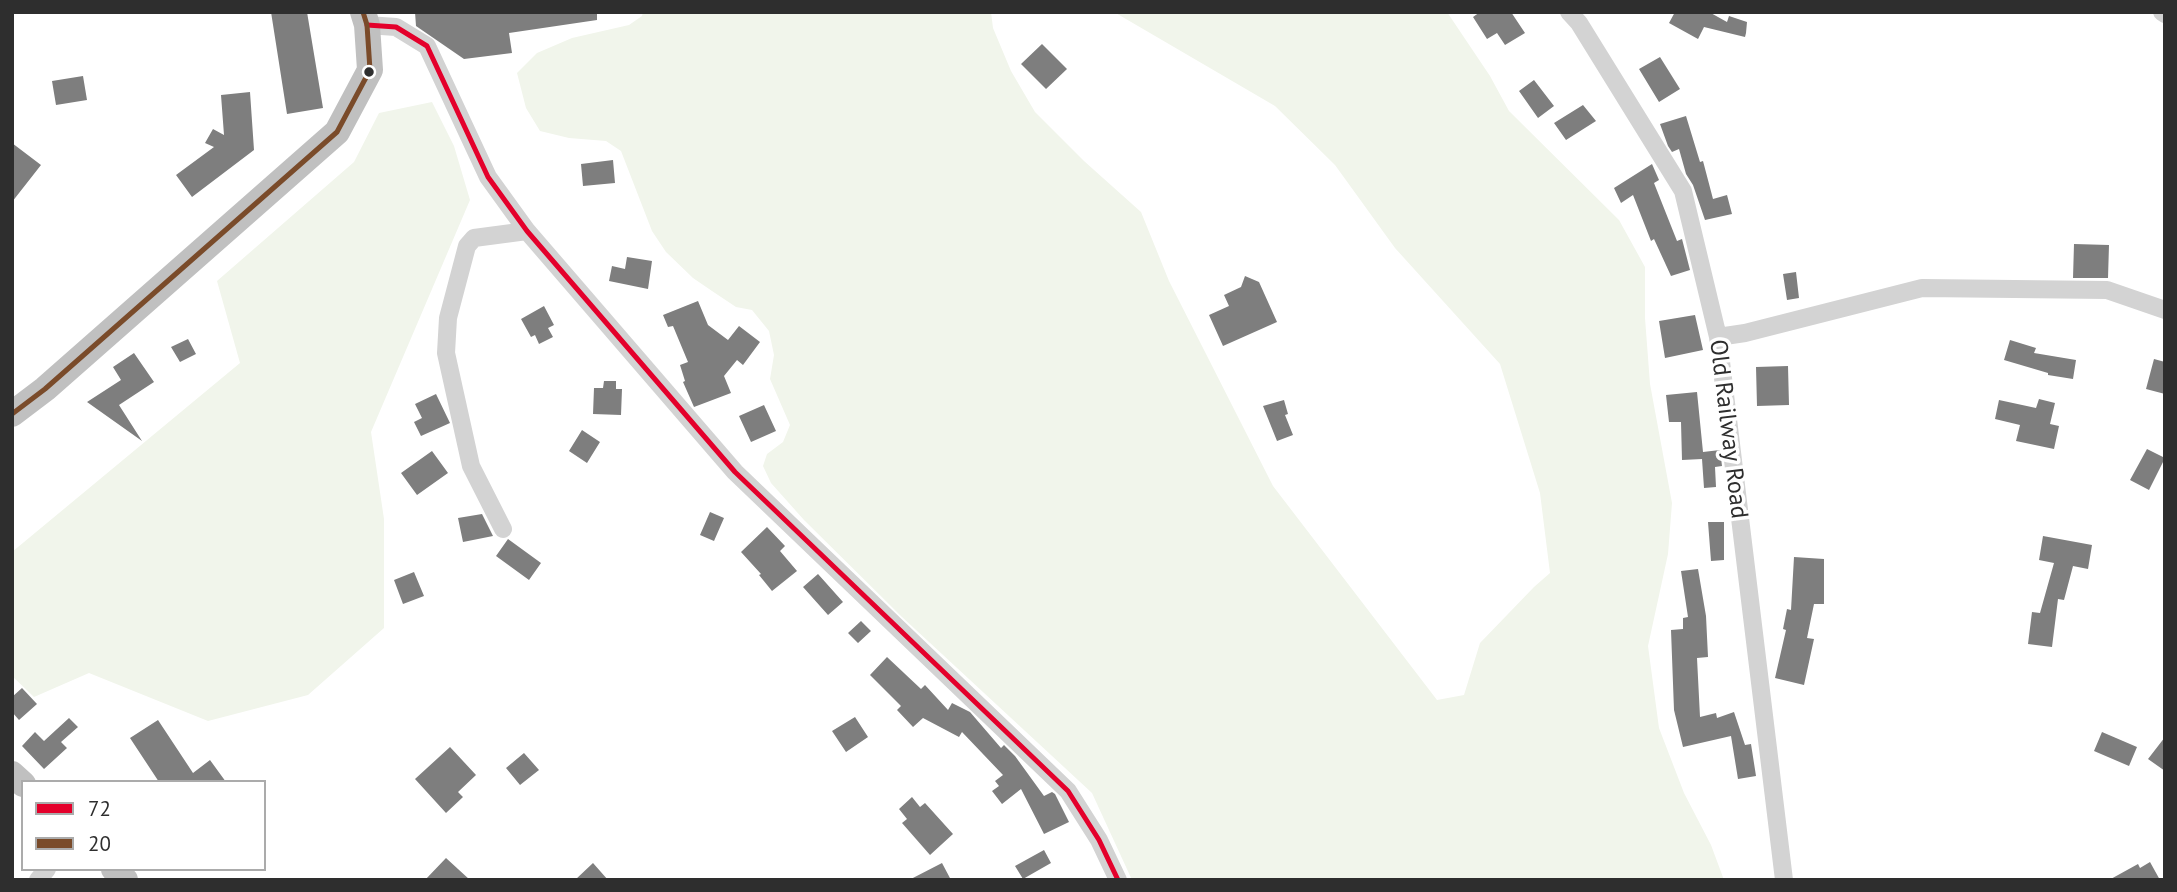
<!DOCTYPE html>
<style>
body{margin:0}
#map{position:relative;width:2177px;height:892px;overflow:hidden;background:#fff;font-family:"PT Sans",sans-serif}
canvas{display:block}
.frame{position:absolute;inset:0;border:14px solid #2e2e2e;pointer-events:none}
.legend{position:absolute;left:21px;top:780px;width:245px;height:91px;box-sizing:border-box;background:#fff;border:2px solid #ababab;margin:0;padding:9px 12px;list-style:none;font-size:21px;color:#2e2e2e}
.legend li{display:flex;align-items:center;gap:14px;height:35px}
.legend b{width:35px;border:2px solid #ababab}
</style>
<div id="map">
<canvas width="2177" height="892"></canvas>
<div class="frame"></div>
<ul class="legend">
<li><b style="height:9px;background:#e4002b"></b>72</li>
<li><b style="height:9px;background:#7a4b2a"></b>20</li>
</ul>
</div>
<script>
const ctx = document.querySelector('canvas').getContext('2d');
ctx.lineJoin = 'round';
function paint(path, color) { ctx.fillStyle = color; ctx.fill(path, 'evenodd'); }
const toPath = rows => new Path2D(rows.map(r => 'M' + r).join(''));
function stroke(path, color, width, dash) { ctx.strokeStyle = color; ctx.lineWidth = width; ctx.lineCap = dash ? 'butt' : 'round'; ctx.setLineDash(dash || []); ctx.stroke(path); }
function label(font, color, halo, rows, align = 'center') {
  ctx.font = font + ' "PT Sans",sans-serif'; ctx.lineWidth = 7; ctx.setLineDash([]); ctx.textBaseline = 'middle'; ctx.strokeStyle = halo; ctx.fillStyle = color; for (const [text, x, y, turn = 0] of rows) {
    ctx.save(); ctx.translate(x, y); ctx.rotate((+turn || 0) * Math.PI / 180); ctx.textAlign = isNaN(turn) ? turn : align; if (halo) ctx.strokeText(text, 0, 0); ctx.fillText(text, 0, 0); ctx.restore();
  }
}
const green = toPath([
 [643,12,991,12,993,28,1011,71,1035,112,1084,161,1141,212,1169,281,1273,486,1437,700,1464,695,1480,643,1534,587,1550,573,1540,493,1500,364,1395,248,1335,165,1275,106,1114,12,1447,12,1490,76,1509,111,1619,220,1645,267,1645,318,1650,384,1672,503,1668,554,1648,646,1659,728,1684,793,1711,845,1724,880,1132,880,1092,793,902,617,804,520,771,483,763,466,767,454,783,442,790,425,770,379,774,355,769,331,752,310,736,307,712,291,693,278,666,252,652,231,621,151,606,141,569,138,540,131,526,108,517,73,537,53,572,38,629,25,642,16],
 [432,102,454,146,470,200,371,432,384,519,384,628,308,695,208,721,89,673,34,697,12,676,12,552,240,363,217,281,354,162,379,113]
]);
const building = toPath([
 [271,12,307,12,323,108,287,114],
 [415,12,597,12,597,20,509,33,512,53,464,59,416,26],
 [1480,12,1511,12,1525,33,1505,45,1497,33,1487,39,1473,17],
 [1675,12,1709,12,1727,22,1729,16,1747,22,1746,33,1745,37,1704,27,1698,39,1669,23],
 [1042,44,1067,69,1046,89,1021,64],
 [1660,57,1680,89,1659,102,1639,69],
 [83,76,87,100,56,105,52,81],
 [1534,80,1554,106,1538,118,1519,91],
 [250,92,254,150,192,197,176,175,214,147,205,143,213,129,224,135,221,95],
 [1583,105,1596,121,1566,140,1554,123],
 [1686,116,1700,162,1703,161,1713,199,1727,195,1732,214,1705,220,1693,185,1686,174,1679,149,1672,152,1668,146,1660,124],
 [12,143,41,165,12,202],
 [613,160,615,183,583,186,581,164],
 [1652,164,1659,180,1654,183,1677,241,1682,239,1690,270,1671,276,1654,239,1651,241,1633,195,1621,203,1614,188],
 [2074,244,2109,245,2108,278,2073,278],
 [627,257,652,261,648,289,609,281,612,266,625,269],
 [1796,272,1799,298,1787,300,1783,274],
 [1245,276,1259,282,1277,322,1223,346,1209,315,1229,306,1224,295,1241,287],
 [698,301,708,325,728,340,739,326,760,342,743,365,737,360,724,376,731,393,694,407,683,382,685,381,680,365,688,362,673,326,668,327,663,315],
 [544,306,554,325,548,328,553,337,539,344,535,335,531,337,521,319],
 [1695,315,1703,350,1665,358,1659,321],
 [188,339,196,354,180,362,171,347],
 [2010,340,2036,348,2034,353,2076,360,2073,379,2048,375,2048,373,2004,360],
 [134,353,154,382,119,405,142,441,87,402,121,380,113,367],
 [2154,359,2165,362,2165,394,2146,389],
 [1788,366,1789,405,1757,406,1756,367],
 [604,381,616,381,616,389,622,389,621,415,593,414,594,388,603,388],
 [1697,392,1703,452,1720,450,1722,466,1715,467,1716,487,1704,488,1702,459,1682,460,1681,422,1669,422,1666,395],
 [436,394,450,423,421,436,414,422,422,418,415,404],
 [2039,399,2055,403,2050,424,2059,426,2054,449,2016,441,2020,425,1995,419,1999,400,2036,408],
 [1284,400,1288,414,1285,415,1293,435,1277,441,1263,406],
 [764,405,776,431,751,442,739,416],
 [582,430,600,442,587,463,569,451],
 [2147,449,2165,458,2149,490,2130,480],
 [432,451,448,473,417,495,401,473],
 [710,512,724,518,714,541,700,535],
 [482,514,493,536,463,542,458,518],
 [1708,522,1724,522,1724,560,1711,561],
 [767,527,785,546,780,551,797,571,772,591,759,575,761,574,741,552],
 [2043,536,2092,545,2088,569,2073,566,2064,600,2058,599,2052,647,2028,644,2032,612,2040,613,2054,563,2039,560],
 [508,539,541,563,529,580,496,556],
 [1794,557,1824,559,1824,604,1814,604,1807,638,1814,639,1804,685,1775,678,1786,630,1783,629,1787,609,1791,610],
 [1698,569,1706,616,1708,657,1697,658,1700,717,1716,713,1717,718,1734,712,1745,745,1751,744,1756,776,1738,779,1731,736,1683,747,1674,710,1671,630,1683,629,1683,618,1688,617,1681,571],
 [414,572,424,596,403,604,394,580],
 [818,574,843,602,828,615,803,587],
 [861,621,871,631,858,643,848,633],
 [887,657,921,689,925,685,948,710,952,703,970,712,1001,748,1004,745,1015,756,1044,796,1052,792,1055,794,1069,822,1044,834,1021,789,1002,804,992,791,999,786,995,781,1003,775,962,732,959,737,923,718,913,727,897,710,901,706,870,675],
 [22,688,37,704,19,720,12,712,12,697],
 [855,717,868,737,846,752,832,731],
 [69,718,78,727,61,742,67,748,44,769,22,746,35,732,44,741],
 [158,720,193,773,210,760,226,782,159,782,130,738],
 [2102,732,2137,747,2129,766,2094,751],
 [2165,737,2165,771,2148,759],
 [450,747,476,775,458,792,463,797,446,813,415,779],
 [524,753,539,770,520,785,506,768],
 [912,797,920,807,925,803,953,834,930,855,902,823,907,819,899,809],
 [1044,850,1051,863,1023,879,1015,866],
 [446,858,470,880,425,880],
 [2150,862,2160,880,2109,880,2138,864,2140,868],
 [593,863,608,880,575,880],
 [942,863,951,880,909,880]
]);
const minor = toPath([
 [1569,12,1579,23,1683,191,1718,337,1784,880],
 [2162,12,2165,14],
 [367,25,396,27,427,46,488,177,527,231,735,472,1068,791,1099,840,1118,880],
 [1718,337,1745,333,1922,288,2107,290,2165,310],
 [503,529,471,466,446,353,448,318,467,246,474,238,527,231],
 [38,880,47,869]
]);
const highway = toPath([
 [12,414,45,389,337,132,370,70,367,25,363,12],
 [12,774,23,784],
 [114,869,125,880]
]);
const bus1 = toPath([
 [367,25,396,27,427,46,488,177,527,231,735,472,1068,791,1099,840,1118,880]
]);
const bus2 = toPath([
 [12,414,45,389,337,132,370,70,367,25,363,12]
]);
const markers = [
 [369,72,6,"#2e2e2e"]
];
const streetNames = [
 ["Old Railway Road",1728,429,83]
];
paint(green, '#f1f5eb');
paint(building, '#7e7e7e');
stroke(minor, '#d3d3d3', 18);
stroke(highway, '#c0c0c0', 26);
stroke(bus1, '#e4002b', 5);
stroke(bus2, '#7a4b2a', 5);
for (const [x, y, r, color] of markers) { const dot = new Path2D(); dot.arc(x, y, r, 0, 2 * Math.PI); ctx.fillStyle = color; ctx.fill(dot); stroke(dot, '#fff', 2.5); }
label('24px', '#2e2e2e', '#fff', streetNames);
</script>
